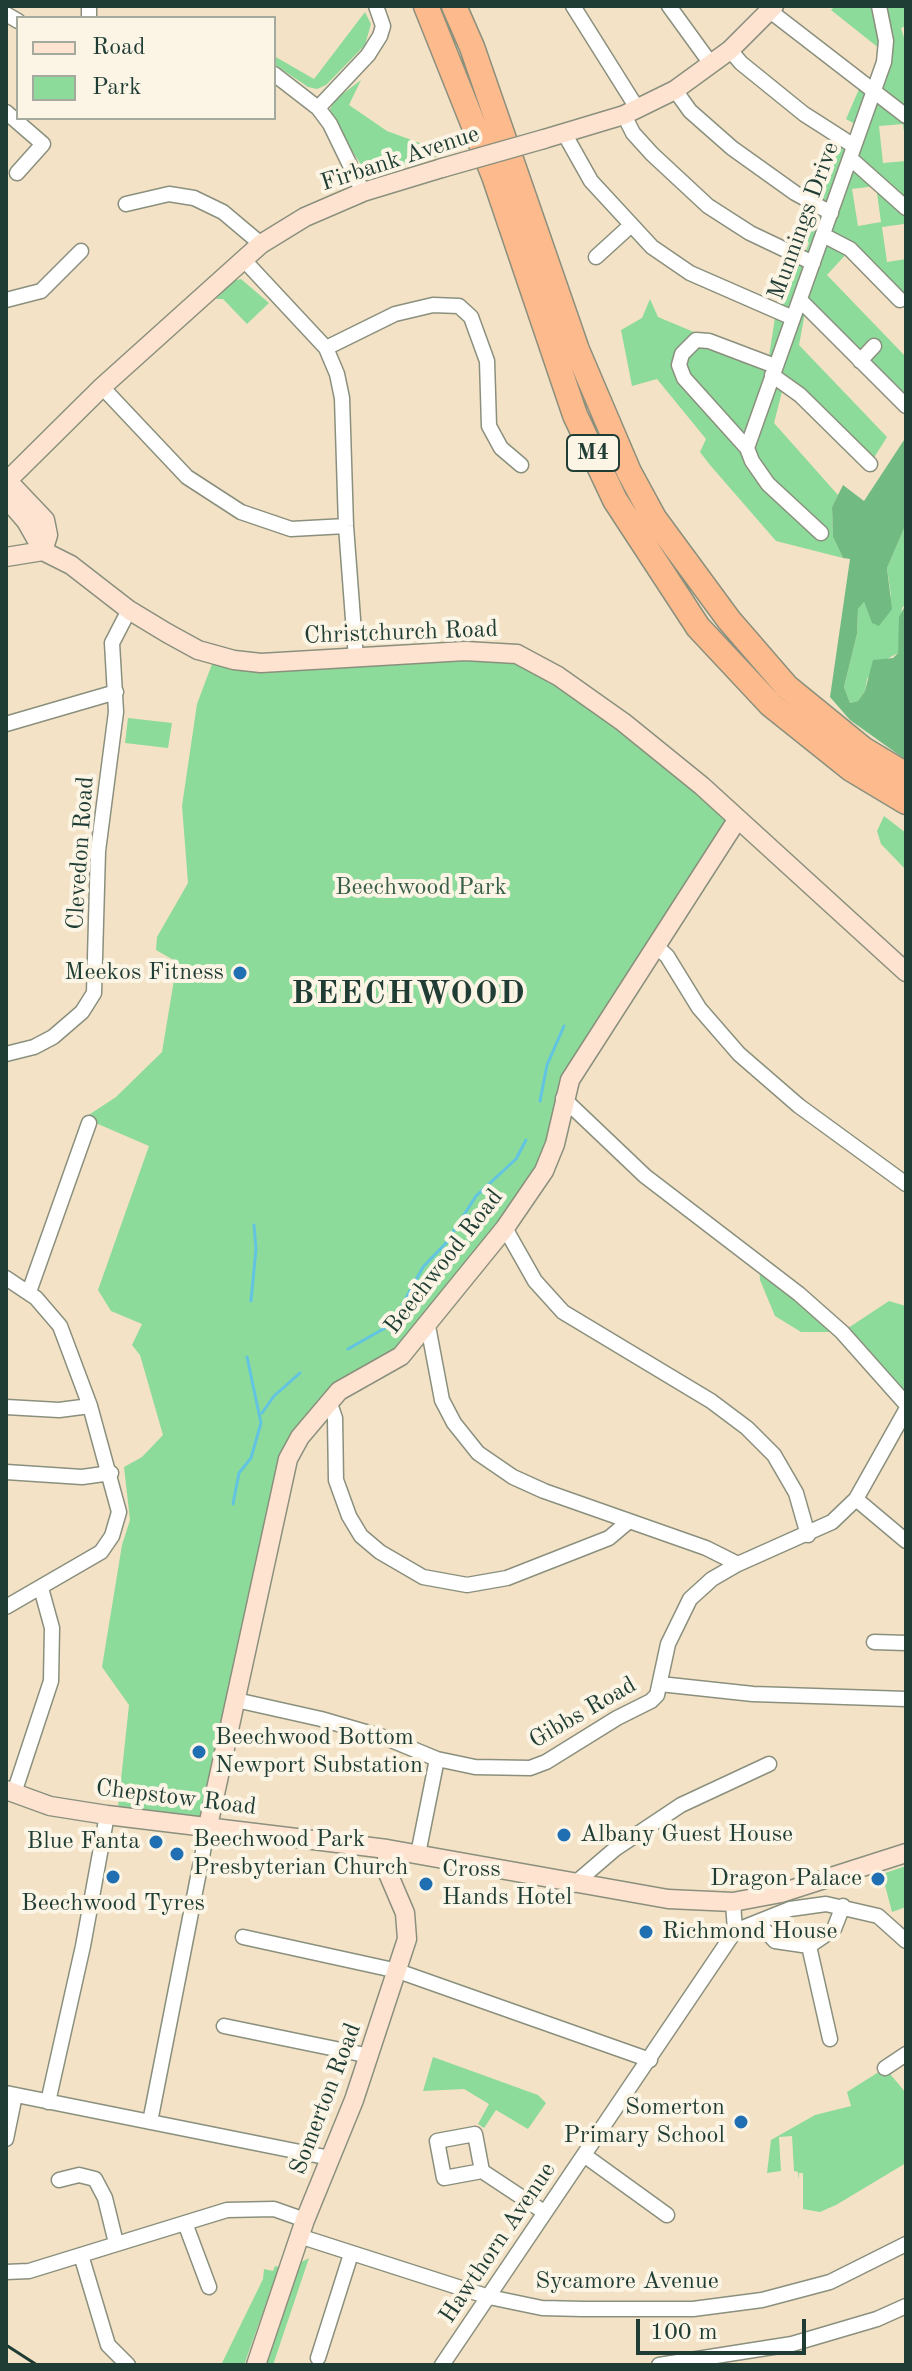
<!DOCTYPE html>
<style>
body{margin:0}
#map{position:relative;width:912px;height:2371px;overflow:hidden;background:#f4e2c6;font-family:"Old Standard TT",serif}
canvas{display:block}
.frame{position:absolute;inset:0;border:8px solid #1f3d34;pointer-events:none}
.legend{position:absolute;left:16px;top:16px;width:260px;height:104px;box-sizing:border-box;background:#fcf5e5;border:2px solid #a4ab9e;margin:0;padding:10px 14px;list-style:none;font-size:24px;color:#1f3d34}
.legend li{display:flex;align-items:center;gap:16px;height:40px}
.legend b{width:40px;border:2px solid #a4ab9e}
.scale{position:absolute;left:636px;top:2319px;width:170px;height:36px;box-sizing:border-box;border:4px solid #1f3d34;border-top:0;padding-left:10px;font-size:24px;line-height:28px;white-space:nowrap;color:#1f3d34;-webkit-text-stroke:6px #fcf5e5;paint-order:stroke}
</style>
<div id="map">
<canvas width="912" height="2371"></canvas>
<div class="frame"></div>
<ul class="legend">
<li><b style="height:10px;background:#fee3d1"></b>Road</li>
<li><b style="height:22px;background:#8cdb9a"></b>Park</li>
</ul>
<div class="scale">100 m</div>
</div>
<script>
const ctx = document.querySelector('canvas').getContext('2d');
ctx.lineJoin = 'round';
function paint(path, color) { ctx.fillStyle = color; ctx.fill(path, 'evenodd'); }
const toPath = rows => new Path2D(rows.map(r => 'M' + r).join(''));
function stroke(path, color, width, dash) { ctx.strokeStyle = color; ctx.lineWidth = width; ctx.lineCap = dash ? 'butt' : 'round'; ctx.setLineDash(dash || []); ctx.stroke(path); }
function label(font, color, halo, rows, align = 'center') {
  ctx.font = font + ' "Old Standard TT",serif'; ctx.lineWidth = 8; ctx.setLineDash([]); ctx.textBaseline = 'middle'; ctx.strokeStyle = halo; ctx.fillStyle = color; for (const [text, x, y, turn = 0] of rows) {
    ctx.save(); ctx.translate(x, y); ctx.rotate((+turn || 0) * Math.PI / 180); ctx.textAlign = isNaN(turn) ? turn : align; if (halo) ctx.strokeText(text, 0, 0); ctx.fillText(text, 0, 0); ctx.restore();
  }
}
const green = toPath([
 [835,6,906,6,906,26,901,28,906,44,906,147,903,124,879,126,883,163,906,161,906,237,904,224,882,227,887,262,906,259,906,308,850,250,827,275,906,357,906,406,806,307,799,345,887,437,870,464,784,384,774,423,838,495,832,507,833,537,843,558,776,541,710,465,700,452,706,439,657,379,632,386,621,330,642,318,650,299,658,317,768,363,776,311,794,254,803,258,809,243,803,236,814,204,841,137,847,142,855,124,846,119,863,80,874,90,885,53,831,10],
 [876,186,881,222,858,226,852,189],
 [365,12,371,24,365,45,326,85,317,89,308,87,274,64,274,56,314,79],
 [361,80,349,105,387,131,436,149,438,156,368,175,332,121,330,109,336,99],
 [241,279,269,303,247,324,223,299,216,299,233,281],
 [906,524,906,604,902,608,898,653,887,659,867,679,865,691,858,701,850,703,844,687,857,634,858,609,864,602,872,622,891,596,887,568],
 [465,651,540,665,737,820,580,1064,555,1144,428,1326,351,1383,300,1437,208,1826,117,1817,129,1705,102,1667,122,1545,130,1520,124,1467,142,1457,163,1435,140,1355,132,1345,142,1324,111,1311,98,1290,149,1146,84,1118,116,1097,162,1052,177,962,156,950,157,937,188,883,182,806,197,704,215,656],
 [128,718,172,723,168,748,125,743],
 [884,816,906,833,906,870,881,844,877,831],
 [759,1264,842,1332,889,1301,906,1306,906,1404,842,1332,801,1332,775,1316,760,1280],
 [906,1866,906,1907,892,1912,882,1874],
 [433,2057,538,2095,546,2103,528,2129,496,2110,484,2128,478,2124,489,2104,464,2089,423,2091],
 [885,2068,906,2093,906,2163,836,2205,820,2212,803,2209,803,2173,799,2173,798,2180,798,2172,794,2171,792,2136,779,2137,781,2171,767,2173,771,2140,815,2115,851,2106,847,2092],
 [309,2258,273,2365,261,2365,296,2265],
 [275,2266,279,2267,244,2365,221,2365,263,2279,264,2269,273,2271]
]);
const forest = toPath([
 [906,437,906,524,887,568,892,609,879,626,872,623,864,602,858,609,857,634,844,687,850,703,858,701,865,691,873,660,893,658,898,653,899,617,906,604,906,760,850,720,830,697,850,559,843,558,833,537,832,507,843,485,864,501]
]);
const stream = toPath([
 [540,1101,547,1065,564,1026],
 [251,1301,256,1249,254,1225],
 [348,1349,392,1324,423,1267,446,1243,476,1196,516,1159,526,1140],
 [262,1413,274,1396,300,1373],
 [233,1504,239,1473,251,1458,261,1423,247,1357]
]);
const street = toPath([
 [89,6,89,18],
 [573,6,637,108],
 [669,6,711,64],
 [770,11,906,116],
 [6,14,18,21],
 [730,50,741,63,804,114,854,146],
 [274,74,318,108,330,124,363,192],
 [675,90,690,111,732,148,795,193,831,213],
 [318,108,368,55,380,36,383,26,376,6],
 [6,112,43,144,17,173],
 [624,115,633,133,652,154,708,206,750,233,813,263],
 [564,133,591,181,652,247,690,273,793,318],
 [850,158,906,208],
 [126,204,169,194,194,198,223,212,261,244],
 [823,235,850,249,900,300],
 [596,257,630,226],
 [243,259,326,348,337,374,342,398,346,526,356,659],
 [6,300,41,291,81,251],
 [800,300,906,406],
 [326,348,395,314,433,305,459,306,471,317,487,361,489,426,501,448,521,465],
 [860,361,874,346],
 [775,366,709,341,696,340,682,354,679,365,684,378,747,448,752,461,768,484,821,533],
 [772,375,800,395,870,464],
 [102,387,187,477,241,512,291,529,346,526],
 [747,448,884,62,886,41,879,6],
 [6,724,116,692],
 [657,947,667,956,699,1008,739,1054,799,1106,906,1184],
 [6,1054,34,1047,53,1037,82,1012,94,993,98,851,116,712,112,643,129,610],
 [563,1098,645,1176,799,1294,842,1332,906,1404],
 [505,1228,535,1281,563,1312,711,1401,747,1428,774,1455,796,1493,808,1535],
 [6,1278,36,1298,60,1326,90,1406,119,1512,112,1536,101,1552,6,1607],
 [29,1292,89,1123],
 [428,1326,442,1400,454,1423,478,1453,513,1477,544,1491,706,1548,738,1564],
 [329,1401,335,1418,336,1480,349,1516,361,1536,380,1552,423,1577,467,1585,507,1578,609,1538,628,1522],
 [6,1407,59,1410,90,1406],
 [6,1472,82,1477,111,1473],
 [856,1499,906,1541],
 [874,1642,906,1643],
 [660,1684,753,1694,906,1699],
 [236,1700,321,1719,386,1738,437,1759,475,1767,530,1768,546,1762,617,1718,651,1701,657,1695,668,1644,690,1599,712,1579,738,1564,832,1522,856,1499,906,1410],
 [14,1793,51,1681,52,1628,41,1588],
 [418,1854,437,1759],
 [573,1885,615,1849,681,1805,769,1764],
 [759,1924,775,1941,809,1946,834,1929,843,1906],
 [735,1931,790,1909,826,1904,878,1916,906,1941],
 [243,1937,398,1971,650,2060],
 [809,1946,830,2039],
 [224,2026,370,2056],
 [885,2068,906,2054],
 [6,2093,330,2158],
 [48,2102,83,1946,107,1815],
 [150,2122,208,1826],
 [6,2139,15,2095],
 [584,2155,667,2215],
 [482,2171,475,2134,437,2141,444,2178,482,2171,544,2212],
 [59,2180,79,2175,95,2179,105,2198,116,2243],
 [185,2223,209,2287],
 [299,2236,489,2297,542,2308,583,2309,693,2309,762,2300,830,2282,906,2244],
 [81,2255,108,2345,128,2365],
 [6,2272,29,2271,227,2210,274,2209,305,2220],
 [318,2358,351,2254],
 [442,2365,735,1931,733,1902],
 [659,2365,792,2344,877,2319,906,2306]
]);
const secondary = toPath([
 [544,139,624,115,675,90,730,50,774,6],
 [6,479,45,520,48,535,43,551],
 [6,482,102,387,261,244,305,217,363,192,442,168],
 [6,498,26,521,43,551],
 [6,557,43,551,71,565,129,610,167,633,198,650,234,660,261,663,465,651,517,654,558,676,623,722,702,786,906,972],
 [6,1790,50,1806,107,1815,387,1849,668,1899,733,1902,781,1893,906,1853],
 [208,1826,288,1459,300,1437,339,1391,401,1356,505,1228,544,1171,555,1144,570,1080,737,820],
 [256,2365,305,2220,354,2100,407,1939,405,1913,387,1871,387,1849]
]);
const highway = toPath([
 [426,6,494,176,575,415,615,500,698,627,771,705,851,769,906,802],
 [454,6,472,47,577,350,629,472,654,518,729,620,787,687,863,749,906,775]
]);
const rail = toPath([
 [6,2345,37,2365]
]);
const secondaryBridge = toPath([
 [442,168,544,139]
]);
const markers = [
 [240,973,8,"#1f6fb2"],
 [199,1752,8,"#1f6fb2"],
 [564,1835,8,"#1f6fb2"],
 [156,1842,8,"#1f6fb2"],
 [177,1854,8,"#1f6fb2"],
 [113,1877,8,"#1f6fb2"],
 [878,1879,8,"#1f6fb2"],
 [426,1884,8,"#1f6fb2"],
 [646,1932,8,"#1f6fb2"],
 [741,2122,8,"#1f6fb2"]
];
const shields = [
 [593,453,52]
];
const shieldNames = [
 ["M4",593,453]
];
const streetNames = [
 ["Firbank Avenue",400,159,-18],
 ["Munnings Drive",804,221,-70],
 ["Christchurch Road",401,633,-2],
 ["Clevedon Road",81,853,-86],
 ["Beechwood Road",444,1262,-52],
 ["Gibbs Road",583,1713,-30],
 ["Chepstow Road",176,1798,7],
 ["Somerton Road",326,2099,-69],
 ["Hawthorn Avenue",498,2243,-56],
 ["Sycamore Avenue",627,2282]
];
const parkNames = [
 ["Beechwood Park",421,888]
];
const poiNames = [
 ["Meekos Fitness",224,973,"right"],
 ["Beechwood Bottom",215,1738],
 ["Newport Substation",215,1766],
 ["Albany Guest House",580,1835],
 ["Beechwood Park",193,1840],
 ["Presbyterian Church",193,1868],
 ["Blue Fanta",140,1842,"right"],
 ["Cross",442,1870],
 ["Hands Hotel",442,1898],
 ["Dragon Palace",862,1879,"right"],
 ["Beechwood Tyres",113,1904,"center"],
 ["Richmond House",662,1932],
 ["Somerton",725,2108,"right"],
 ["Primary School",725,2136,"right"]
];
const districtNames = [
 ["BEECHWOOD",409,995]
];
paint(green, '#8cdb9a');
paint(forest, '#71bb82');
stroke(stream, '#62c4e1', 3);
stroke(street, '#8a907d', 17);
stroke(secondary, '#8a907d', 21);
stroke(highway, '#8a907d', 27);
stroke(street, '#fff', 14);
stroke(secondary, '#fee3d1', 18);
stroke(highway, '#fcba8d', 24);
stroke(rail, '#1f3d34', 3);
stroke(secondaryBridge, '#8a907d', 21, []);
stroke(secondaryBridge, '#fee3d1', 18);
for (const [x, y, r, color] of markers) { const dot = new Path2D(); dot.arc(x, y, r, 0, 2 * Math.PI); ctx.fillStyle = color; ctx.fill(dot); stroke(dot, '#fcf5e5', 3); }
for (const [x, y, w] of shields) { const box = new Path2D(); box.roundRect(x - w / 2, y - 18, w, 36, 6); ctx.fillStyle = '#fcf5e5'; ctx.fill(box); stroke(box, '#1f3d34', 2); }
label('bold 22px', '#1f3d34', null, shieldNames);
label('24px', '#1f3d34', '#fcf5e5', streetNames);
label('24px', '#355d48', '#fcf5e5', parkNames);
label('24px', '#1f3d34', '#fcf5e5', poiNames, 'left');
ctx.letterSpacing = '2px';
label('bold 32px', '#1f3d34', '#fcf5e5', districtNames);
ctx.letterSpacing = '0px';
</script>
